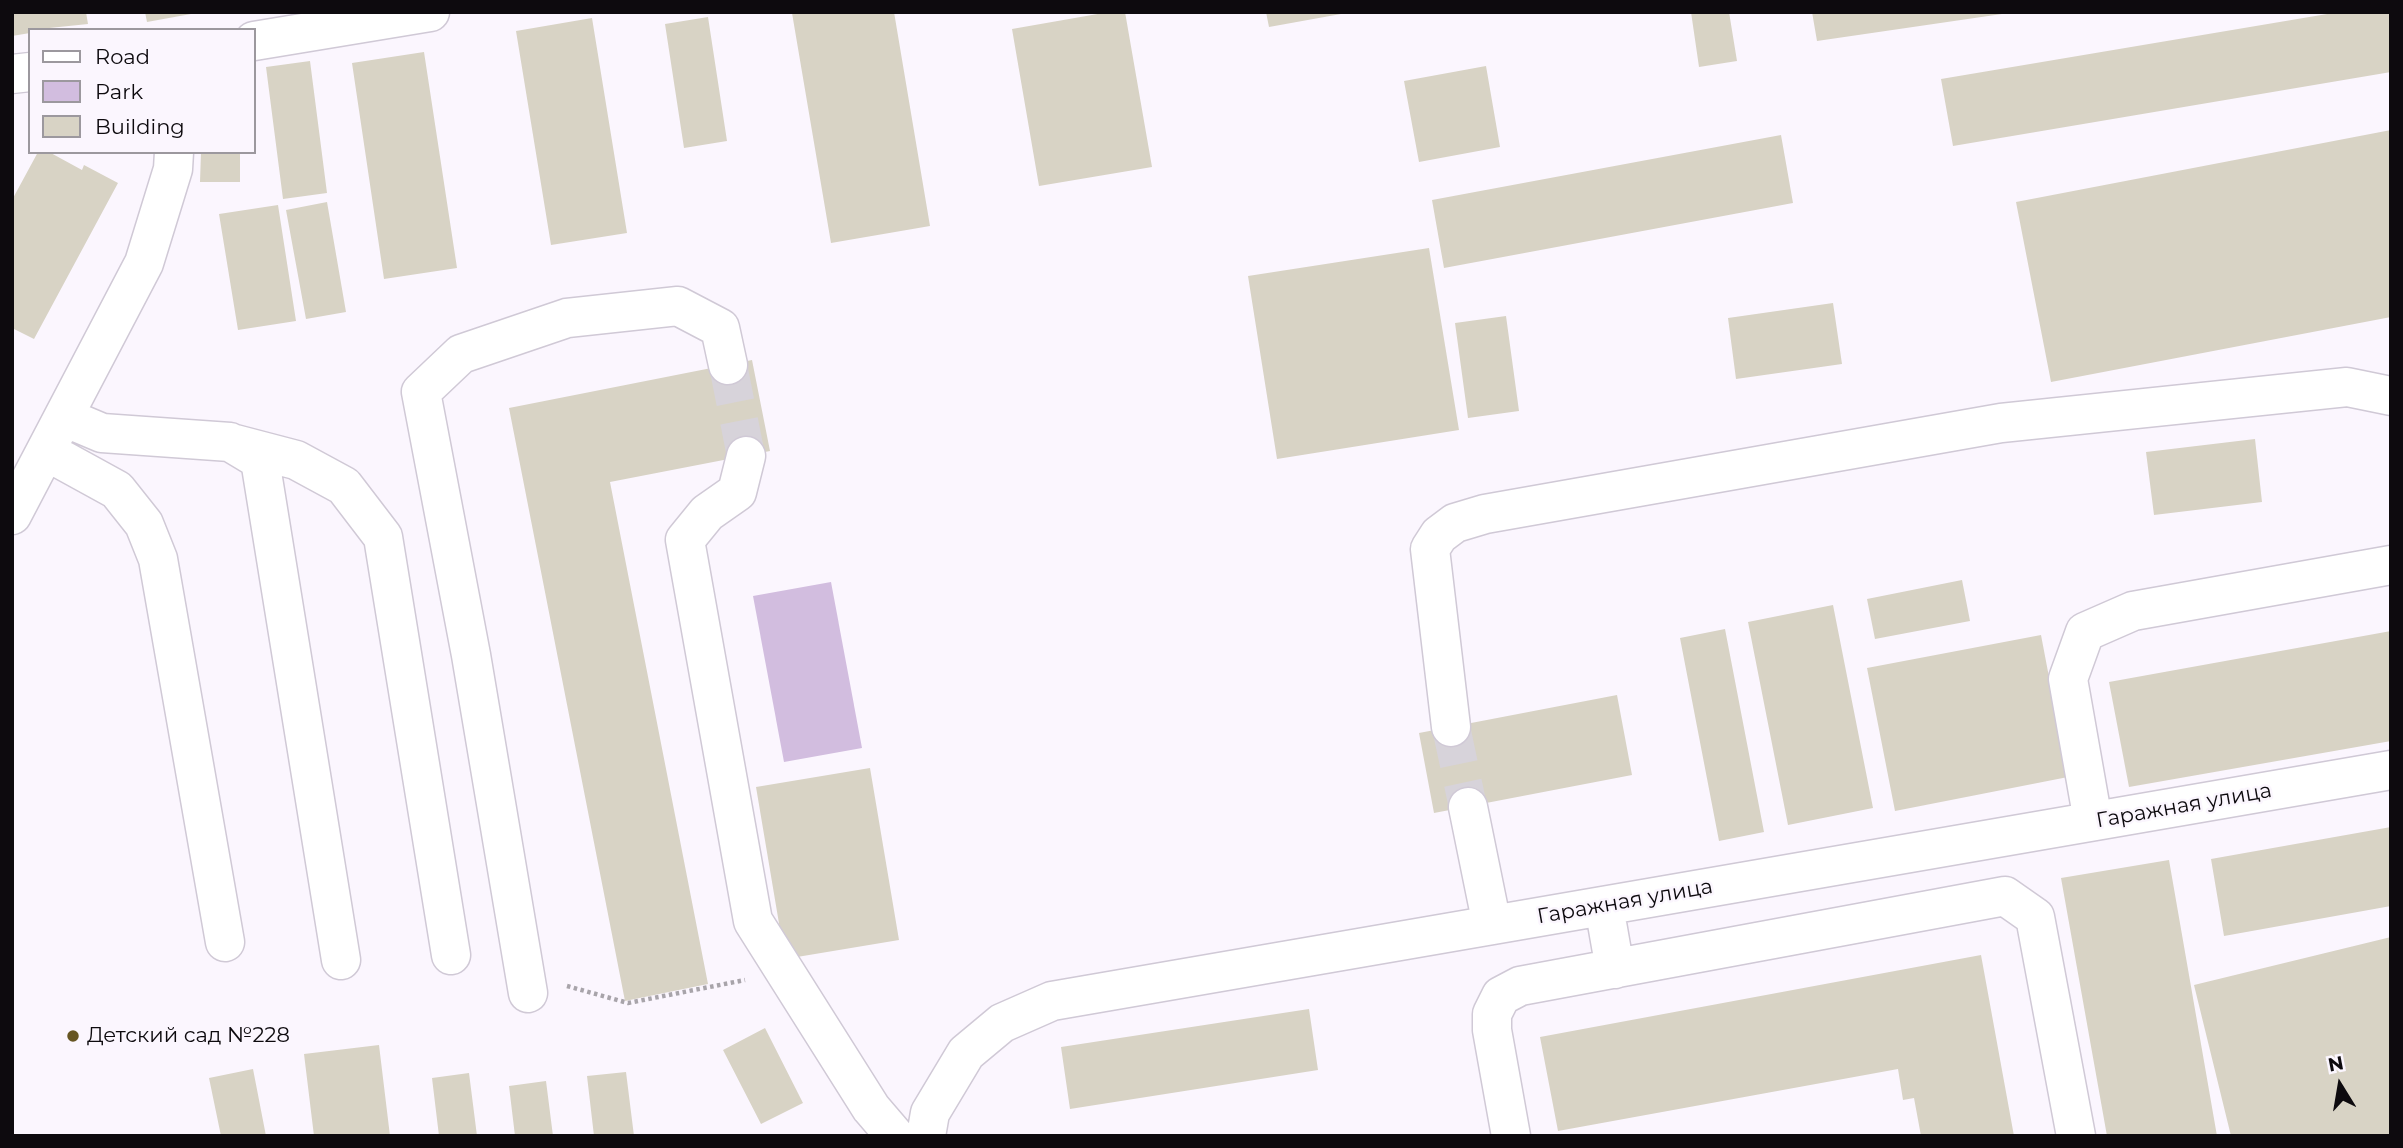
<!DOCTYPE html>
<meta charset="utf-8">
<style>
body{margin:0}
#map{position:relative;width:2403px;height:1148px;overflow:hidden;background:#fbf6fe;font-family:Montserrat,sans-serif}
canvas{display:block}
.frame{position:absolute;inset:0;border:14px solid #0d0a0e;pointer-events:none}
.legend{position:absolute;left:28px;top:28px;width:228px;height:126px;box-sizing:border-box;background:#fbf6fe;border:2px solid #9c989e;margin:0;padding:9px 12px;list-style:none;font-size:21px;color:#0d0a0e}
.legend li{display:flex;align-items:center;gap:14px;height:35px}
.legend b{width:35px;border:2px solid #9c989e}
.north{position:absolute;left:2305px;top:1050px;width:70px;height:70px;-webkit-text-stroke:5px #fbf6fe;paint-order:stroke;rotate:349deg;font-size:19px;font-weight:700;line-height:28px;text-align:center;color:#0d0a0e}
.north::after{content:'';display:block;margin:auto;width:24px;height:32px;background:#0d0a0e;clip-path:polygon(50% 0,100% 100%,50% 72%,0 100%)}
</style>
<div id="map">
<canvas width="2403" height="1148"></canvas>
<div class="frame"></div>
<ul class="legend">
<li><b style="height:9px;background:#fff"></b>Road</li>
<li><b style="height:19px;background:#d2bddf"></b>Park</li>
<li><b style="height:19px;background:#d8d3c5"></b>Building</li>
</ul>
<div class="north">N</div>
</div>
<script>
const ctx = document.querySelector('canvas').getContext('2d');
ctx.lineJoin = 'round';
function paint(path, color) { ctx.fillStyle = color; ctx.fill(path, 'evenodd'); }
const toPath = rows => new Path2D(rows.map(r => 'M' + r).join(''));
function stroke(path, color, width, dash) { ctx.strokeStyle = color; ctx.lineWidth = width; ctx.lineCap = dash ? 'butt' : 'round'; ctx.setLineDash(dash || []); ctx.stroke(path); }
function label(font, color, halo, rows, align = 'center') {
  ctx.font = font + ' Montserrat,sans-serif'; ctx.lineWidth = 5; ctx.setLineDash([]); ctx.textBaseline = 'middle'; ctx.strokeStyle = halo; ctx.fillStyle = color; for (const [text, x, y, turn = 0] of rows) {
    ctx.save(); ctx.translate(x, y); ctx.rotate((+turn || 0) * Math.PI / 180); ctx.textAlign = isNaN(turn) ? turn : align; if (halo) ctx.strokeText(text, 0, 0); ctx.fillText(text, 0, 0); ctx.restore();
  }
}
const green = toPath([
 [831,582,862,748,784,762,753,596]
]);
const building = toPath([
 [12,12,86,12,88,24,30,30,30,33,12,36],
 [145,12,191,12,191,14,147,22],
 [894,12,930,226,831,243,792,13],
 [1109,12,1125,12,1152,167,1039,186,1012,29],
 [1266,12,1341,12,1341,14,1269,27],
 [1691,12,1729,12,1737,61,1699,67],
 [1812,12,2002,12,2002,14,1817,41],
 [2339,12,2391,12,2391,72,1953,146,1941,79],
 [708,17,727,141,684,148,665,24],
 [592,18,627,233,551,245,516,31],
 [424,52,457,268,384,279,352,63],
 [310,61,327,193,283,199,266,67],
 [1486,66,1500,147,1419,162,1404,81],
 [2391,130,2391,317,2051,382,2016,202],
 [1781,135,1793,203,1444,268,1432,200],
 [38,152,49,152,82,170,84,165,118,183,34,339,12,328,12,200],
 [201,152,240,152,240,182,200,182],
 [327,202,346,312,306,319,286,210],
 [278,205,296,321,238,330,219,214],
 [1429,248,1459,430,1277,459,1248,276],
 [1833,303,1842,364,1736,379,1728,318],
 [1506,316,1519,411,1468,418,1455,323],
 [752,360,770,451,610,482,708,984,625,1001,509,408],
 [2255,439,2262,502,2154,515,2146,452],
 [1962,580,1970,621,1875,639,1867,599],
 [1833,605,1873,808,1788,825,1748,622],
 [1725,629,1764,832,1719,841,1680,638],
 [2391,631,2391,741,2129,787,2109,682],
 [2041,635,2068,777,1895,811,1867,668],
 [1617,695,1632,775,1434,813,1419,733],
 [870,768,899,940,785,959,756,787],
 [2391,827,2391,906,2224,936,2211,859],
 [2169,860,2217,1136,2107,1136,2061,878],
 [2391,937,2391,1136,2231,1136,2194,985],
 [1981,955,2014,1136,1921,1136,1914,1098,1903,1100,1898,1069,1558,1131,1540,1037],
 [1309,1009,1318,1070,1070,1109,1061,1047],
 [765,1028,803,1103,761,1124,723,1050],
 [379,1045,390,1136,314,1136,304,1054],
 [253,1069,266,1136,221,1136,209,1078],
 [626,1072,634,1136,594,1136,587,1076],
 [469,1073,477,1136,439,1136,432,1078],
 [546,1081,553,1136,515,1136,509,1086]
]);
const minorTunnel = toPath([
 [728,365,746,456],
 [1451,727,1468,807]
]);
const path = toPath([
 [567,986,628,1003,745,980]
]);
const minor = toPath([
 [254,41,430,12],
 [12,74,30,72],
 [64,417,102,433,230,442,260,460,341,960],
 [235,444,296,460,344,486,383,537,451,955],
 [46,451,117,490,144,524,158,559,225,942],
 [746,456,737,492,707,513,685,540,753,921,871,1108,895,1136],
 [12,515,144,263,173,169,174,152],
 [1451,727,1430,549,1439,535,1455,523,1485,514,2001,423,2347,387,2391,396],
 [1468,807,1492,925],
 [2093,821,2068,679,2085,632,2133,611,2391,565],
 [1604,906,1615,969],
 [528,993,471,655,421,392,461,354,567,318,678,306,720,328,728,365],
 [926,1136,930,1113,966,1053,1002,1023,1052,1001,2391,770],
 [1511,1136,1492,1030,1492,1014,1501,996,1520,986,2005,896,2035,917,2076,1136]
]);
const markers = [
 [73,1036,7,"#652"]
];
const streetNames = [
 ["Гаражная улица",2184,806,-10],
 ["Гаражная улица",1625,902,-10]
];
const poiNames = [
 ["Детский сад №228",87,1036]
];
paint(green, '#d2bddf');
paint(building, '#d8d3c5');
stroke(minorTunnel, '#d7d3da', 38, [38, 19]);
stroke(minor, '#d0c9d6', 41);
stroke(path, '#a8a4aa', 4.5, [3.5, 3.5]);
stroke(minor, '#fff', 38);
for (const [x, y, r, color] of markers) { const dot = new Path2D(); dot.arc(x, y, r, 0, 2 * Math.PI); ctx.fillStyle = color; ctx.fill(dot); stroke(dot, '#fbf6fe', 2.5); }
label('21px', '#0d0a0e', '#fbf6fe', streetNames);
label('21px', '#0d0a0e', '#fbf6fe', poiNames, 'left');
</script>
